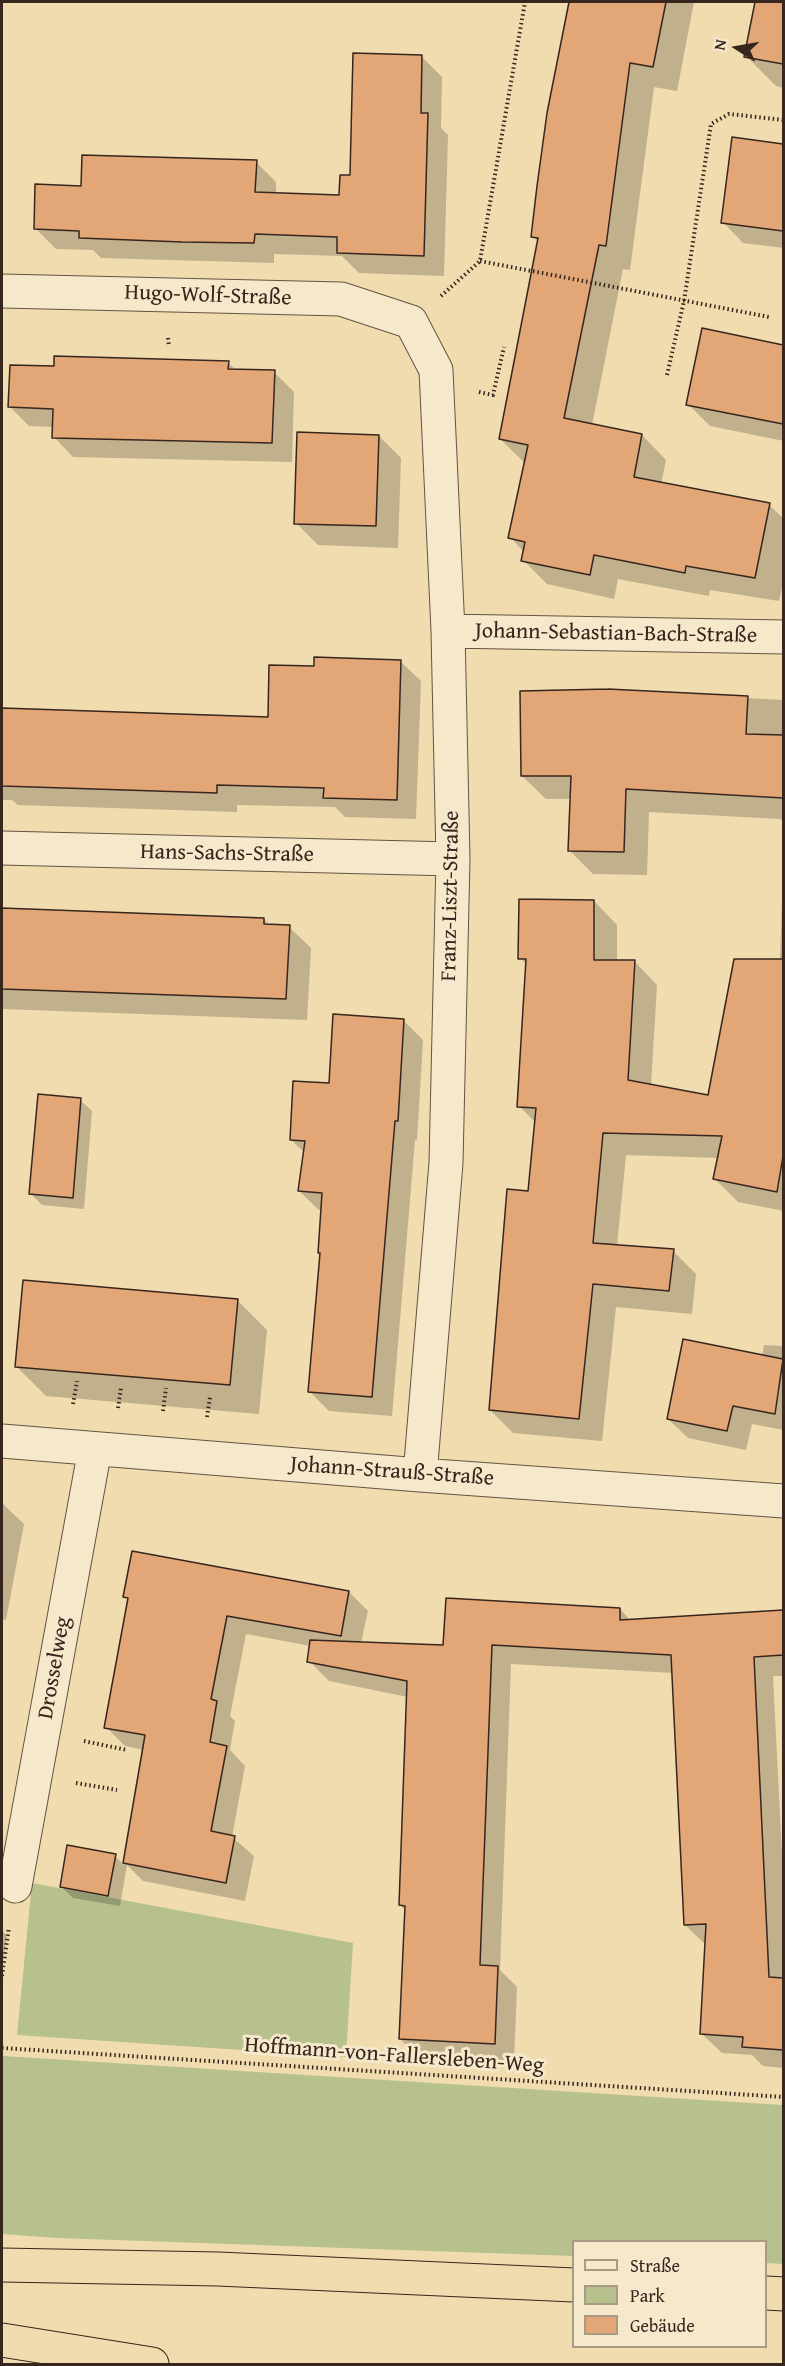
<!DOCTYPE html>
<meta charset="utf-8">
<style>
body{margin:0}
#map{position:relative;width:785px;height:2366px;overflow:hidden;background:#f0dcaf;font-family:"Gentium Book Plus",serif}
canvas{display:block}
.frame{position:absolute;inset:0;border:3px solid #36261e;pointer-events:none}
.legend{position:absolute;left:572px;top:2240px;width:195px;height:108px;box-sizing:border-box;background:#f5e8cb;border:2px solid #a99a86;margin:0;padding:8px 10px;list-style:none;font-size:18px;color:#36261e}
.legend li{display:flex;align-items:center;gap:12px;height:30px}
.legend b{width:30px;border:2px solid #a99a86}
.north{position:absolute;left:707px;top:18px;width:60px;height:60px;-webkit-text-stroke:4px #f5e8cb;paint-order:stroke;rotate:281deg;font-size:16px;font-weight:700;line-height:24px;text-align:center;color:#36261e}
.north::after{content:'';display:block;margin:auto;width:21px;height:27px;background:#36261e;clip-path:polygon(50% 0,100% 100%,50% 72%,0 100%)}
</style>
<div id="map">
<canvas width="785" height="2366"></canvas>
<div class="frame"></div>
<ul class="legend">
<li><b style="height:8px;background:#f5e8cb"></b>Straße</li>
<li><b style="height:16px;background:#b6c18d"></b>Park</li>
<li><b style="height:16px;background:#e3a677"></b>Gebäude</li>
</ul>
<div class="north">N</div>
</div>
<script>
const ctx = document.querySelector('canvas').getContext('2d');
ctx.lineJoin = 'round';
function paint(path, color) { ctx.fillStyle = color; ctx.fill(path, 'evenodd'); }
const toPath = rows => new Path2D(rows.map(r => 'M' + r).join(''));
function stroke(path, color, width, dash) { ctx.strokeStyle = color; ctx.lineWidth = width; ctx.lineCap = dash ? 'butt' : 'round'; ctx.setLineDash(dash || []); ctx.stroke(path); }
function label(font, color, halo, rows, align = 'center') {
  ctx.font = font + ' "Gentium Book Plus",serif'; ctx.lineWidth = 6; ctx.setLineDash([]); ctx.textBaseline = 'middle'; ctx.strokeStyle = halo; ctx.fillStyle = color; for (const [text, x, y, turn = 0] of rows) {
    ctx.save(); ctx.translate(x, y); ctx.rotate((+turn || 0) * Math.PI / 180); ctx.textAlign = isNaN(turn) ? turn : align; if (halo) ctx.strokeText(text, 0, 0); ctx.fillText(text, 0, 0); ctx.restore();
  }
}
const green = toPath([
 [32,1883,353,1943,346,2057,17,2035],
 [2,2056,783,2105,783,2264,766,2263,766,2242,574,2242,573,2256,58,2238,2,2234]
]);
const shadow = toPath([
 [571,2,694,2,677,91,654,87,630,270,623,269,592,425,642,435,666,460,661,484,769,505,784,519,784,579,779,601,710,590,709,596,618,579,614,599,547,584,523,560,524,552,510,537,526,464,500,439,539,242,532,236,549,114],
 [756,2,784,2,784,88,776,86,746,56],
 [422,57,442,77,441,128,448,135,444,276,359,273,342,256,274,254,274,263,101,258,93,250,56,249,35,228,82,187,256,162,276,182,276,194,340,197],
 [733,139,784,146,784,248,743,243,723,222],
 [703,330,784,346,784,441,710,426,688,404],
 [228,363,236,370,274,372,294,392,292,462,73,457,54,437,54,427,29,426,10,407,55,368],
 [379,436,401,458,398,548,318,545,296,523],
 [400,661,421,681,416,819,345,817,335,807,237,805,237,812,18,805,12,800,2,800,2,709,269,719,315,668],
 [608,691,784,700,784,822,780,819,649,812,647,875,593,874,570,851,572,799,546,799,522,776],
 [784,841,784,1211,738,1202,715,1179,719,1158,626,1155,617,1246,673,1251,696,1274,692,1314,616,1307,602,1441,513,1433,490,1410,529,1193,536,1123,519,1106,527,965,520,958,594,901,617,925,617,961,634,961,657,985,651,1086,709,1097,780,960],
 [2,910,264,919,270,926,289,927,311,948,307,1020,2,1009],
 [403,1020,423,1040,417,1140,415,1140,392,1416,329,1411,309,1391,322,1254,322,1211,319,1210,299,1191,305,1153,291,1140,330,1085],
 [80,1100,92,1111,84,1209,42,1205,30,1193],
 [237,1300,267,1330,259,1414,46,1396,16,1366],
 [764,1345,784,1346,784,1430,752,1424,746,1450,688,1438,668,1419,762,1356],
 [2,1503,24,1524,6,1620,2,1619],
 [349,1592,368,1611,361,1643,445,1646,620,1609,631,1621,784,1611,784,1676,773,1676,784,1895,784,2068,763,2066,752,2055,722,2053,702,2034,705,1944,685,1925,673,1673,511,1664,500,1970,517,1987,514,2063,420,2059,400,2039,406,1911,400,1905,408,1697,329,1681,309,1661,311,1646,246,1634,230,1716,235,1721,230,1750,245,1766,232,1837,254,1856,245,1901,143,1881,127,1865,120,1906,73,1898,62,1887,115,1856,124,1865,144,1750,125,1746,106,1727,129,1600,125,1596],
 [2,1930,7,1936,2,1965]
]);
const building = toPath([
 [569,2,666,2,653,67,630,63,606,246,599,245,564,418,642,434,634,477,770,503,755,578,686,566,685,573,594,555,590,575,521,561,525,542,508,538,528,445,499,439,538,238,531,237,537,186,547,113,569,2],
 [755,2,783,2,783,64,744,57,755,2],
 [353,53,422,55,421,113,428,113,424,256,337,253,337,237,255,234,254,243,182,242,79,238,79,231,34,229,35,184,81,186,82,155,257,160,255,192,339,195,340,175,350,175,353,53],
 [732,137,783,144,783,231,721,223,732,137],
 [702,328,783,345,783,424,686,405,702,328],
 [54,356,229,361,228,369,275,370,272,443,52,438,53,409,8,407,10,365,54,366,54,356],
 [297,432,379,435,376,526,294,524,297,432],
 [314,657,401,660,397,800,323,798,324,788,217,785,217,793,2,786,2,708,268,717,269,665,314,666,314,657],
 [608,689,748,696,746,734,783,735,783,798,626,789,624,852,568,851,571,776,521,776,520,691,608,689],
 [519,899,594,900,594,960,635,960,628,1080,708,1095,734,959,783,959,783,1156,777,1192,713,1179,722,1136,603,1133,593,1243,674,1249,669,1291,593,1284,579,1419,489,1410,507,1189,528,1191,536,1108,517,1107,526,959,518,959,519,899],
 [2,908,264,918,264,924,290,925,286,999,2,989,2,908],
 [333,1014,404,1019,398,1121,395,1121,372,1397,308,1392,320,1253,318,1253,322,1193,298,1191,305,1141,290,1140,293,1081,329,1083,333,1014],
 [38,1094,81,1098,73,1198,29,1194,38,1094],
 [23,1280,238,1299,230,1385,15,1367,23,1280],
 [683,1339,783,1359,775,1414,733,1406,727,1431,667,1419,683,1339],
 [132,1551,349,1591,341,1636,227,1616,211,1699,217,1701,210,1742,227,1746,211,1831,235,1836,226,1883,123,1863,145,1735,104,1728,128,1598,123,1597,132,1551],
 [446,1598,620,1608,620,1620,783,1610,783,1655,754,1657,769,1977,783,1978,783,2050,742,2047,743,2037,700,2034,706,1924,684,1925,671,1655,492,1645,480,1965,498,1966,495,2044,399,2039,405,1906,399,1905,407,1681,307,1662,310,1640,443,1645,446,1598],
 [67,1845,116,1854,108,1896,60,1887,67,1845]
]);
const path = toPath([
 [480,261,769,317],
 [441,296,480,261,525,2],
 [168,338,169,347],
 [667,375,684,301,711,124,729,114,784,120],
 [479,392,493,395,504,347],
 [73,1404,77,1381],
 [118,1408,121,1388],
 [163,1411,166,1388],
 [207,1417,210,1397],
 [84,1741,127,1750],
 [76,1783,117,1790],
 [2,1976,9,1927],
 [2,2048,784,2097]
]);
const minor = toPath([
 [2,291,341,299,411,322,436,370,448,631,453,859,446,1163,420,1475],
 [448,631,784,637],
 [2,848,453,859],
 [2,1441,420,1475,784,1501],
 [15,1886,95,1449]
]);
const trunk = toPath([
 [2,2265,218,2269,574,2285],
 [766,2293,784,2294],
 [2,2340,152,2364]
]);
const streetNames = [
 ["Hugo-Wolf-Straße",208,296,2],
 ["Johann-Sebastian-Bach-Straße",616,634,1],
 ["Hans-Sachs-Straße",227,854,1],
 ["Franz-Liszt-Straße",451,896,-89],
 ["Johann-Strauß-Straße",392,1472,4],
 ["Drosselweg",55,1668,-80],
 ["Hoffmann-von-Fallersleben-Weg",394,2056,4]
];
paint(green, '#b6c18d');
paint(shadow, '#0003');
paint(building, '#e3a677');
stroke(building, '#36261e', 1.5);
stroke(minor, '#645442', 35);
stroke(trunk, '#36261e', 35);
stroke(path, '#36261e', 4, [1.5, 3]);
stroke(minor, '#f5e8cb', 33);
stroke(trunk, '#f0dcaf', 33);
label('22px', '#36261e', '#f5e8cb', streetNames);
</script>
